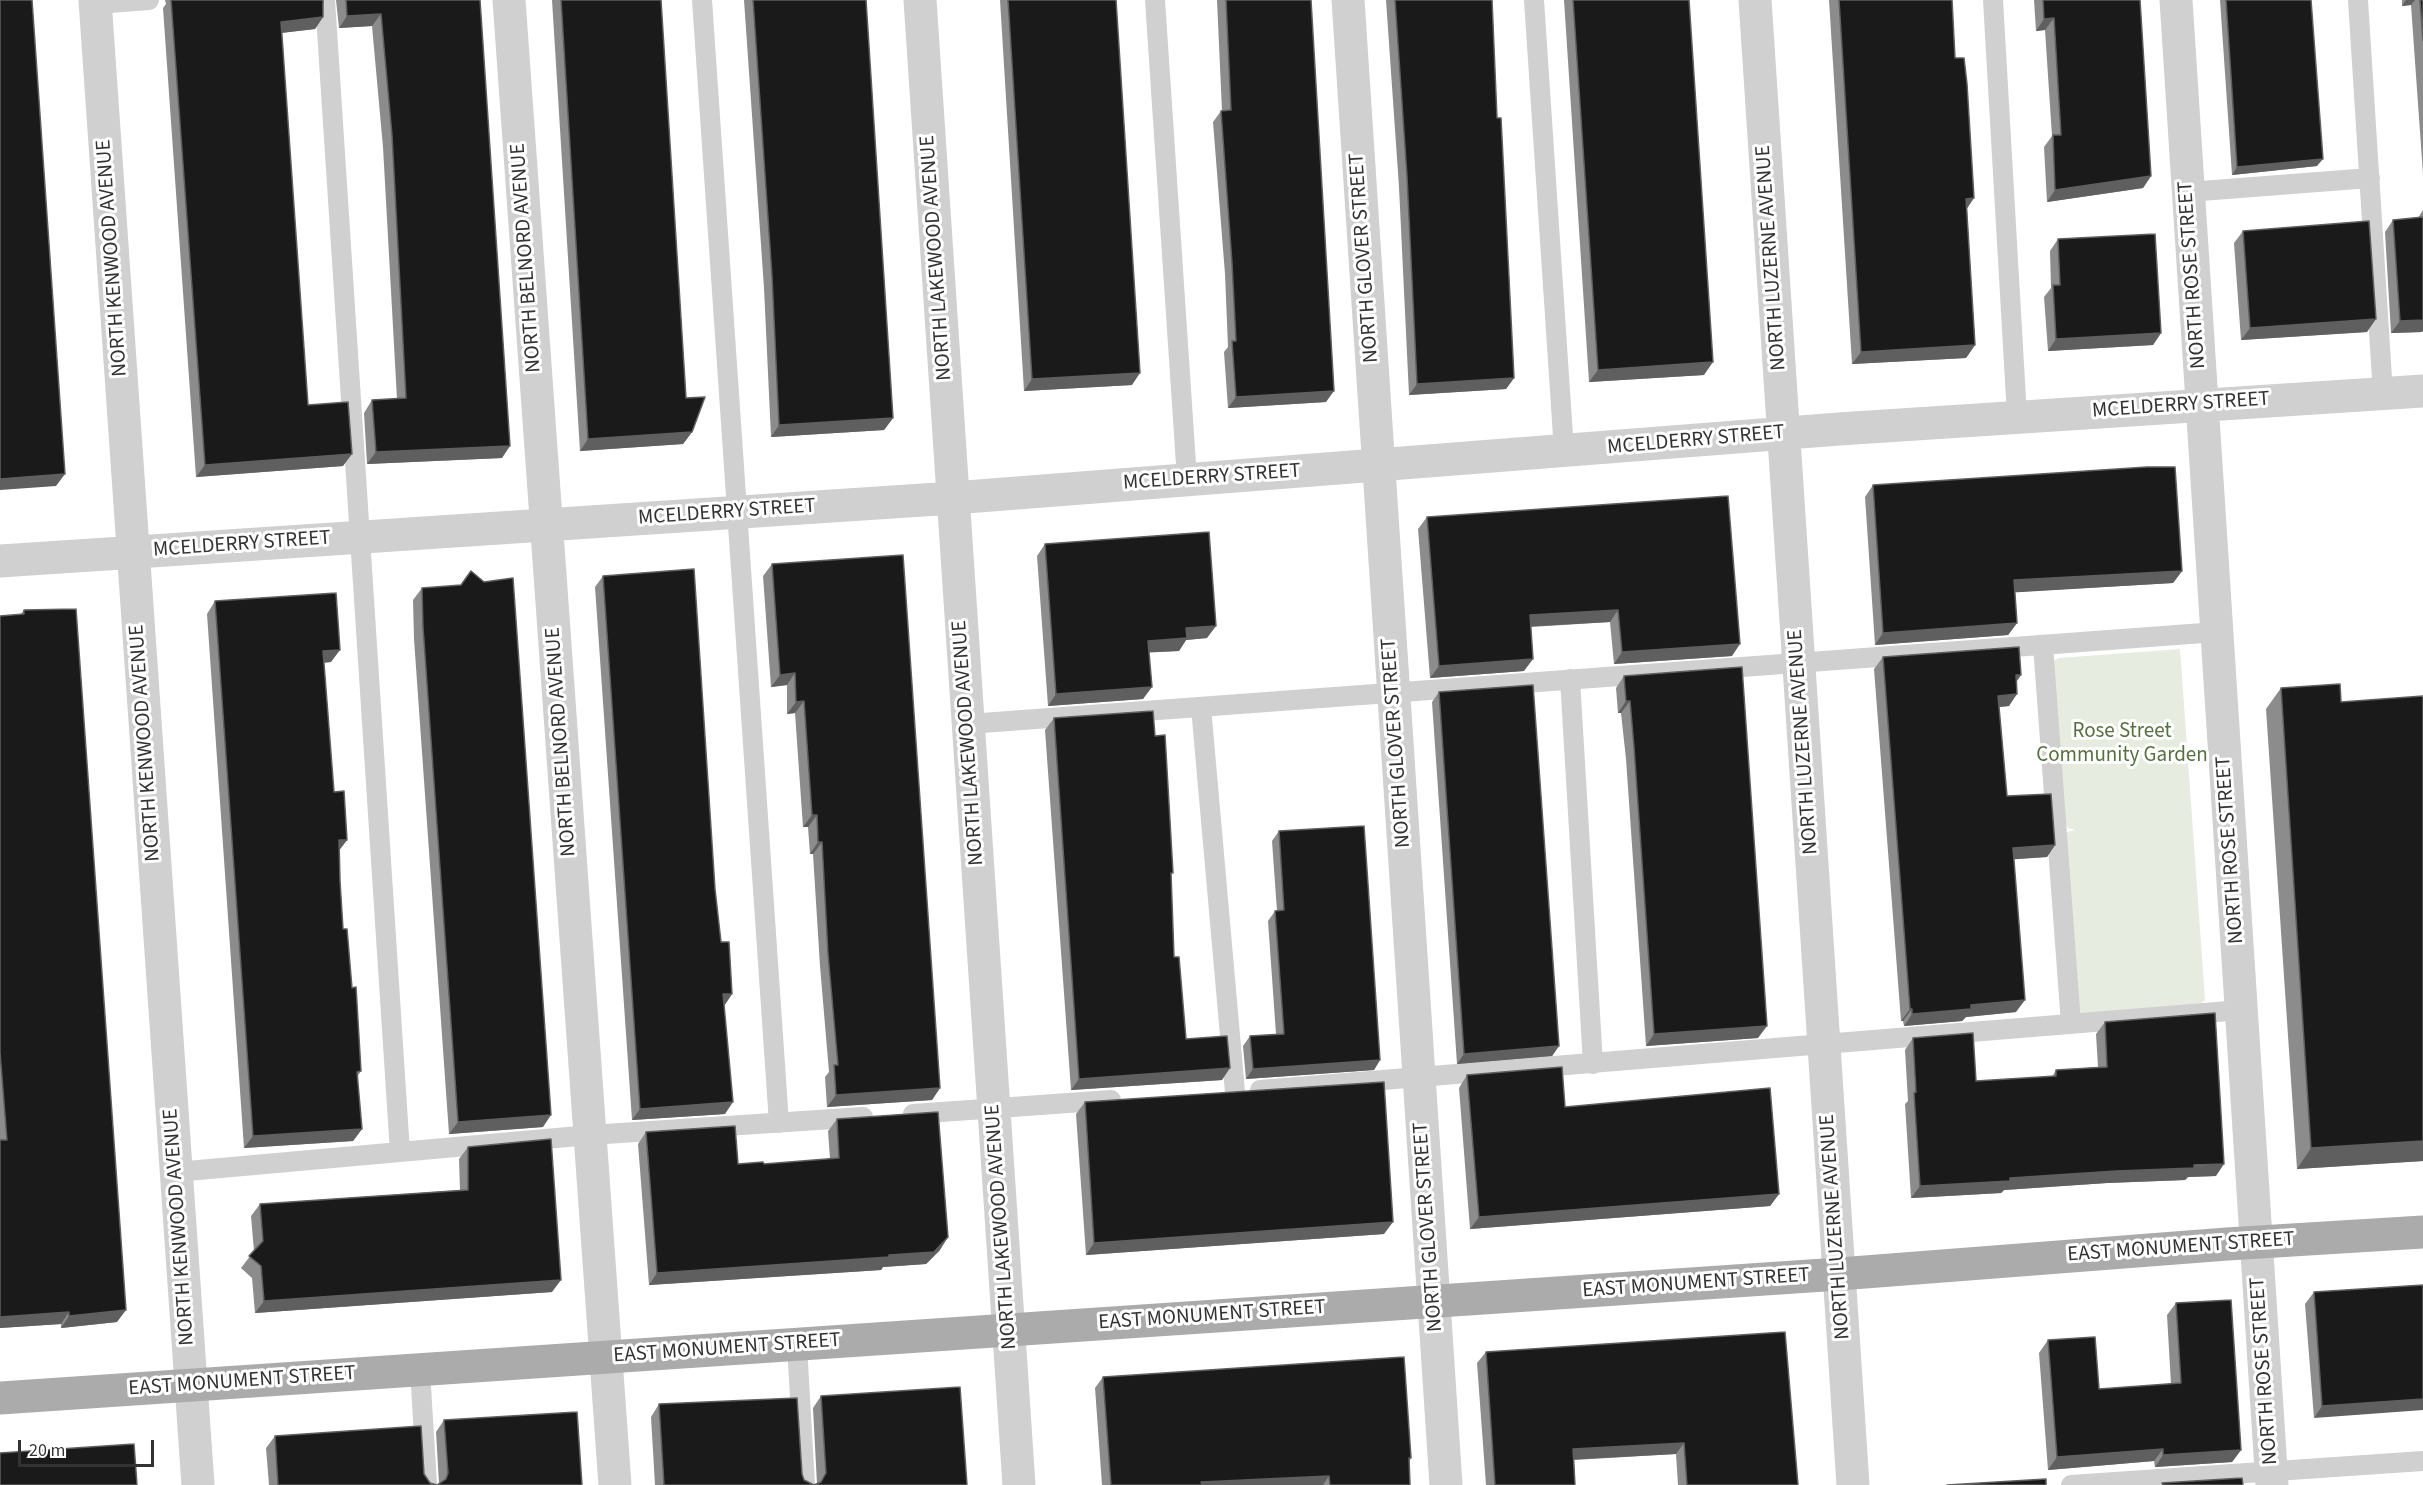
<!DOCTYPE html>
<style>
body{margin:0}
#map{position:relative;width:2423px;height:1485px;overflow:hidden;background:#fff;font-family:"Source Sans 3",sans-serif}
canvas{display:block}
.scale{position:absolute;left:18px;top:1440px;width:136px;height:27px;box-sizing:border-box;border:3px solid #333;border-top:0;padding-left:8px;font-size:18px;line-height:21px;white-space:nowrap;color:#333;-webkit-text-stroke:4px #fff;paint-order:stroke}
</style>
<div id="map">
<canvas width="2423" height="1485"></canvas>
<div class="scale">20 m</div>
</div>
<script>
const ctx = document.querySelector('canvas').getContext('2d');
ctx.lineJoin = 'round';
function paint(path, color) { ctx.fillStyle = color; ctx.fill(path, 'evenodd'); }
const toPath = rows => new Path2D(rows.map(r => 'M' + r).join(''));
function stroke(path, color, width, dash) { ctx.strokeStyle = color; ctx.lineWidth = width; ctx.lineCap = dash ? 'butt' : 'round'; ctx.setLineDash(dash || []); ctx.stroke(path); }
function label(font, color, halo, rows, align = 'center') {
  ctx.font = font + ' "Source Sans 3",sans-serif'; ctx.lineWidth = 6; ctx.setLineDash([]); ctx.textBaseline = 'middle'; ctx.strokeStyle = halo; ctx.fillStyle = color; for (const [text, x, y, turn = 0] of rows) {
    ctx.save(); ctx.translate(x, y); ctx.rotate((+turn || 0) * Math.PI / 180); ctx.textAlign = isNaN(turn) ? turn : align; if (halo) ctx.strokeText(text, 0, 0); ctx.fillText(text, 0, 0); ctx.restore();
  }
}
const green = toPath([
 [2180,649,2205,1000,2199,1005,2077,1015,2065,837,2067,832,2075,830,2068,828,2064,823,2053,661,2059,658]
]);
const lane = toPath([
 [325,0,400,1152],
 [702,0,779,1123],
 [1155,0,1187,479],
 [1534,0,1564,451],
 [1993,0,2017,416],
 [2358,0,2383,394],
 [96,4,149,0],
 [2188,192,2370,178],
 [2043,645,2071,1024],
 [1570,679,1593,1064],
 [1201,707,1235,1092],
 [968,724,2217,632],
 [1260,1090,2241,1010],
 [913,1114,1111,1100],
 [176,1172,590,1135,863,1117],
 [797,1345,805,1485],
 [420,1370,427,1485],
 [2071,1485,2423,1461]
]);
const street = toPath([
 [95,0,198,1485],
 [509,0,615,1485],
 [920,0,1019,1485],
 [1348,0,1446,1485],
 [1755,0,1853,1485],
 [2176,0,2272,1485],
 [0,561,953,498,1839,429,2423,391]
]);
const primary = toPath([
 [0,1398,1839,1274,2227,1244,2423,1232]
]);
const wall = toPath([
 [165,0,323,0,323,17,315,29,281,33,308,405,343,466,196,477,163,8,166,4],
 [336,0,480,0,502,458,367,464,364,413,372,400,397,399,383,147,372,26,339,28],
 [552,0,664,0,661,0,683,363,686,398,692,432,683,444,580,451],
 [744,0,866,0,893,418,884,430,771,437,764,288],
 [1000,0,1116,0,1132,385,1024,391],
 [1217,0,1311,0,1326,402,1228,408,1224,352,1228,347,1225,274,1213,122,1221,111,1222,111],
 [1386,0,1492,0,1497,118,1514,378,1506,389,1409,395,1399,187],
 [1564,0,1689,0,1704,375,1589,382],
 [1829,0,1952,0,1955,58,1967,208,1975,345,1966,358,1852,364],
 [2034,0,2140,0,2151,176,2143,188,2047,202,2044,147,2052,136,2045,30,2036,31],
 [2220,0,2311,0,2317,166,2232,175],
 [2402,0,2423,0,2423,174,2411,5,2402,6],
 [2423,210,2423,330,2422,332,2391,333,2385,232,2393,220,2418,218],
 [2243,231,2367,332,2241,340,2234,243],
 [2058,239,2161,333,2153,345,2048,351,2044,297,2051,288,2050,251],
 [1873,485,2182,571,2173,583,2015,592,2017,623,2008,635,1875,645,1865,497],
 [1427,517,1732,656,1614,664,1610,622,1531,627,1524,671,1430,678,1418,529],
 [1045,544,1207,638,1186,640,1179,651,1149,652,1143,699,1048,706,1037,556],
 [772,564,940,1088,932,1100,827,1107,825,1077,829,1072,820,966,813,854,810,854,808,827,803,827,795,713,787,714,787,685,771,687,763,576],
 [603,576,715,889,721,942,732,994,724,1006,725,1114,632,1120,595,587],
 [461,585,543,1127,449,1134,414,639,413,600,422,588],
 [215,601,331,662,324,663,334,792,347,840,339,850,340,881,343,929,352,988,361,1071,357,1077,362,1129,353,1141,244,1148,207,614],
 [24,610,117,1322,61,1328,61,1324,0,1328,0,616,21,614],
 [1883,657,2016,681,2009,706,1999,707,2007,796,2055,845,2047,857,2014,859,2016,1012,1966,1017,1962,1021,1904,1026,1903,1021,1901,1021,1874,669],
 [1624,676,1758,1038,1646,1046,1626,759,1621,713,1618,713,1616,688],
 [2281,688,2341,702,2423,696,2423,1161,2297,1169,2266,709],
 [1439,692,1559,1046,1552,1056,1457,1064,1432,702],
 [1054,718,1155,736,1171,876,1174,957,1186,1039,1222,1080,1071,1090,1045,730],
 [1279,831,1380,1060,1374,1070,1246,1079,1243,1046,1250,1036,1276,1034,1268,921,1275,911,1277,911,1272,841],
 [2105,1022,2216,1176,2188,1177,2185,1180,2107,1183,2004,1190,2001,1193,1911,1198,1905,1104,1908,1101,1905,1050,1913,1038,1976,1081,2052,1077,2056,1070,2098,1067,2096,1034],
 [1467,1075,1565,1107,1779,1194,1770,1206,1470,1229,1459,1088],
 [1085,1102,1384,1234,1086,1255,1076,1114],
 [837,1119,940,1250,926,1264,883,1267,881,1270,649,1285,638,1144,646,1132,738,1164,764,1164,830,1159,828,1131],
 [468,1147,552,1292,255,1313,252,1278,241,1268,254,1251,251,1216,260,1204,460,1190,459,1159],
 [2423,1285,2314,1418,2305,1304,2314,1292],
 [2176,1303,2241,1450,2232,1462,2155,1467,2154,1461,2048,1470,2039,1353,2048,1340,2099,1389,2171,1384,2167,1315],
 [1486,1352,1798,1485,1678,1485,1676,1454,1574,1460,1575,1485,1486,1485,1477,1363],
 [1103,1377,1411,1458,1409,1462,1410,1485,1102,1485,1095,1388],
 [821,1396,967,1485,655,1485,651,1417,659,1404,802,1474,804,1480,814,1485,817,1484,813,1408],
 [444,1420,582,1485,269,1485,266,1448,275,1436,424,1474,430,1483,437,1485,439,1483,436,1432]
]);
const shadedWall = toPath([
 [2406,0,2415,0,2411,5,2402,6],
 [381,14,372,26,339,28,347,16],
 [323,17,315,29,272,34,281,22],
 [2054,18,2045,30,2036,31,2044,19],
 [2323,159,2317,166,2232,175,2237,167],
 [2151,176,2143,188,2047,202,2055,190],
 [1974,198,1966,210,1966,199],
 [2376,319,2367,332,2241,340,2250,328],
 [2423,320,2423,330,2422,332,2391,333,2400,321],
 [2161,333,2153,345,2048,351,2056,339],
 [1975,345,1966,358,1852,364,1861,352],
 [1713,362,1704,375,1589,382,1598,370],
 [1140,373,1132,385,1024,391,1032,379],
 [1514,378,1506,389,1409,395,1417,384],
 [1334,391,1326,402,1228,408,1236,397],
 [893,418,884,430,771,437,779,425],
 [692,432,683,444,580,451,588,439],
 [510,446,502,458,367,464,376,452],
 [352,454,343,466,196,477,205,465],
 [65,474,56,486,0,490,0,479],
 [2182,571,2173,583,2005,593,2014,580],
 [1618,610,1610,622,1521,627,1530,615],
 [2017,623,2008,635,1875,645,1883,633],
 [1216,626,1207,638,1186,640,1179,651,1139,653,1148,641,1186,628],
 [1740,644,1732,656,1614,664,1622,652],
 [340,650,331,662,315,663,323,651],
 [1533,659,1524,671,1430,678,1439,666],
 [795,673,787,685,771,687,780,675],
 [2016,675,2021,675,2013,687],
 [1152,687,1143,699,1048,706,1056,694],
 [2017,694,2009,706,1989,708,1998,696],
 [804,701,795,713,787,714,796,702],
 [1626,701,1630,701,1621,713,1618,713],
 [812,815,817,815,808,827,803,827],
 [339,840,347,840,338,852],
 [818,842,822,842,813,854,810,854],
 [2055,845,2047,857,2004,860,2013,848],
 [723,994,732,994,724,1006],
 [2025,1000,2016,1012,1966,1017,1962,1021,1904,1026,1912,1014,1971,1005],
 [1910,1009,1912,1009,1903,1021,1901,1021],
 [1767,1026,1758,1038,1646,1046,1654,1034],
 [1559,1046,1552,1056,1457,1064,1464,1054],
 [1380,1060,1374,1070,1246,1079,1253,1069],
 [1230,1068,1222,1080,1071,1090,1079,1079],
 [940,1088,932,1100,827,1107,836,1095],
 [733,1102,725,1114,632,1120,640,1109],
 [551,1115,543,1127,449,1134,458,1122],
 [362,1129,353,1141,244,1148,253,1136],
 [2423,1141,2423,1161,2297,1169,2311,1148],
 [2224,1164,2216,1176,2188,1177,2185,1180,2107,1183,2004,1190,2001,1193,1911,1198,1920,1186,2010,1178],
 [1779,1194,1770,1206,1470,1229,1479,1217],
 [1393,1222,1384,1234,1086,1255,1094,1243],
 [948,1237,940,1250,926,1264,883,1267,881,1270,649,1285,657,1273,889,1255],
 [561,1280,552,1292,255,1313,264,1301],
 [126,1310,117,1322,61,1328,69,1316],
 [69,1312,61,1324,0,1328,0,1317],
 [2423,1399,2423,1410,2314,1418,2322,1406],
 [1684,1443,1676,1454,1565,1460,1573,1449],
 [2163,1449,2154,1461,2048,1470,2057,1457],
 [2241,1450,2232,1462,2155,1467,2163,1455],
 [1329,1476,1323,1485,1200,1485,1201,1482]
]);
const building = toPath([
 [0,0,32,0,65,474,0,479,0,0],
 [171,0,323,0,323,17,281,22,308,405,348,402,352,454,205,465,171,0],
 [346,0,480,0,510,446,376,452,372,400,406,398,392,135,381,14,347,16,346,0],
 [561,0,661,0,686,398,705,397,692,432,588,439,561,0],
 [753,0,866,0,893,418,779,425,772,276,753,0],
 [1008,0,1116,0,1140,373,1032,379,1008,0],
 [1226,0,1311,0,1334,391,1236,397,1232,341,1236,341,1232,263,1221,111,1231,110,1226,0],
 [1395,0,1492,0,1497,118,1501,118,1514,378,1417,384,1407,176,1395,0],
 [1573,0,1689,0,1713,362,1598,370,1573,0],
 [1839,0,1952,0,1955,58,1964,58,1967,84,1974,198,1966,199,1975,345,1861,352,1839,0],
 [2043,0,2140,0,2151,176,2055,190,2053,135,2061,135,2054,18,2044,19,2043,0],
 [2226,0,2311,0,2323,159,2237,167,2226,0],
 [2420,0,2423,0,2423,41,2420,0],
 [2423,217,2423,320,2400,321,2393,220,2423,217],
 [2369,221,2376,319,2250,328,2243,231,2369,221],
 [2155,234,2161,333,2056,339,2053,285,2060,285,2058,239,2155,234],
 [2147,467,2175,467,2182,571,2014,580,2017,623,1883,633,1873,485,2147,467],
 [1728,496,1740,644,1622,652,1618,610,1530,615,1533,659,1439,666,1427,517,1728,496],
 [1209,532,1216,626,1186,628,1187,638,1148,641,1152,687,1056,694,1045,544,1209,532],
 [903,555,940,1088,836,1095,834,1065,838,1065,828,954,822,842,818,842,817,815,812,815,804,701,796,702,795,673,780,675,772,564,903,555],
 [694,569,715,889,721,942,729,942,732,994,723,994,733,1102,640,1109,603,576,694,569],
 [471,571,484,582,513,578,551,1115,458,1122,423,627,422,588,461,585,471,571],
 [336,593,340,650,323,651,334,792,344,791,347,840,339,840,340,881,343,929,347,929,352,988,356,987,361,1071,357,1072,362,1129,253,1136,215,601,336,593],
 [76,609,126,1310,69,1316,69,1312,0,1317,0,1140,7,1140,0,1052,0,616,24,614,24,610,76,609],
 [2019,647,2021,675,2016,675,2017,694,1998,696,2007,796,2051,794,2055,845,2013,848,2025,1000,1971,1005,1971,1009,1912,1014,1912,1009,1910,1009,1883,657,2019,647],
 [1742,667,1767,1026,1654,1034,1634,747,1630,701,1626,701,1624,676,1742,667],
 [2340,684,2341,702,2423,696,2423,1141,2311,1148,2281,688,2340,684],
 [1533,685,1559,1046,1464,1054,1439,692,1533,685],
 [1153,711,1155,736,1165,735,1173,873,1171,873,1174,957,1179,957,1186,1039,1227,1036,1230,1068,1079,1079,1054,718,1153,711],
 [1364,826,1380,1060,1253,1069,1250,1036,1284,1034,1275,911,1284,910,1279,831,1364,826],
 [2215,1013,2224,1164,2194,1165,2194,1168,2116,1171,2010,1178,2010,1181,1920,1186,1914,1093,1916,1092,1913,1038,1973,1033,1976,1081,2056,1076,2056,1070,2107,1067,2105,1022,2215,1013],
 [1562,1067,1565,1107,1770,1088,1779,1194,1479,1217,1467,1075,1562,1067],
 [1384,1082,1393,1222,1094,1243,1085,1102,1384,1082],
 [938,1112,948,1237,934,1252,889,1255,889,1257,657,1273,646,1132,735,1126,738,1164,763,1162,764,1164,839,1158,837,1119,938,1112],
 [551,1139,561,1280,264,1301,261,1266,249,1256,263,1241,260,1204,468,1190,468,1147,551,1139],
 [2423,1285,2423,1399,2322,1406,2314,1292,2423,1285],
 [2231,1300,2241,1450,2163,1455,2163,1449,2057,1457,2048,1340,2095,1337,2099,1389,2181,1383,2176,1303,2231,1300],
 [1785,1332,1798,1485,1687,1485,1684,1443,1573,1449,1575,1485,1495,1485,1486,1352,1785,1332],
 [1404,1357,1411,1458,1409,1458,1410,1485,1330,1485,1329,1476,1201,1482,1202,1485,1111,1485,1103,1377,1404,1357],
 [960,1387,967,1485,664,1485,659,1404,797,1398,802,1474,804,1480,814,1485,821,1482,826,1473,821,1396,960,1387],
 [577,1412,582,1485,278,1485,275,1436,421,1426,424,1474,430,1483,437,1485,446,1479,448,1473,444,1420,577,1412],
 [134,1444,137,1485,0,1485,0,1453,134,1444],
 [2242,1478,2243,1485,2163,1485,2162,1483,2242,1478],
 [2046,1479,2046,1485,1947,1485,2046,1479]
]);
const streetNames = [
 ["NORTH KENWOOD AVENUE",113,258,-94],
 ["NORTH BELNORD AVENUE",527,258,-94],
 ["NORTH LAKEWOOD AVENUE",937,258,-94],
 ["NORTH GLOVER STREET",1365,258,-94],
 ["NORTH LUZERNE AVENUE",1772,258,-94],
 ["NORTH ROSE STREET",2193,275,-94],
 ["MCELDERRY STREET",2181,406,-4],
 ["MCELDERRY STREET",1696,441,-5],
 ["MCELDERRY STREET",1212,478,-4],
 ["MCELDERRY STREET",727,513,-4],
 ["MCELDERRY STREET",242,545,-4],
 ["NORTH BELNORD AVENUE",562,742,-94],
 ["NORTH LUZERNE AVENUE",1804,742,-94],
 ["NORTH KENWOOD AVENUE",146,743,-94],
 ["NORTH LAKEWOOD AVENUE",969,743,-94],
 ["NORTH GLOVER STREET",1397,743,-94],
 ["NORTH ROSE STREET",2231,850,-94],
 ["NORTH KENWOOD AVENUE",180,1227,-94],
 ["NORTH LAKEWOOD AVENUE",1002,1227,-94],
 ["NORTH GLOVER STREET",1429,1227,-94],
 ["NORTH LUZERNE AVENUE",1836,1227,-94],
 ["EAST MONUMENT STREET",2181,1248,-4],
 ["EAST MONUMENT STREET",1696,1284,-4],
 ["EAST MONUMENT STREET",1212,1316,-4],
 ["EAST MONUMENT STREET",727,1349,-4],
 ["NORTH ROSE STREET",2265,1371,-94],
 ["EAST MONUMENT STREET",242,1382,-4]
];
const parkNames = [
 ["Rose Street",2122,732],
 ["Community Garden",2122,756]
];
paint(green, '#e6ecdf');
stroke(lane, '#d0d0d0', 20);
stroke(street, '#d0d0d0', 33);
stroke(primary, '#ababab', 33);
paint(wall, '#8c8c8c');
paint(shadedWall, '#5f5f5f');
paint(building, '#1a1a1a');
stroke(building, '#5f5f5f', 1.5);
label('21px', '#333', '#fff', streetNames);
label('21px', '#56703f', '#fff', parkNames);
</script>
